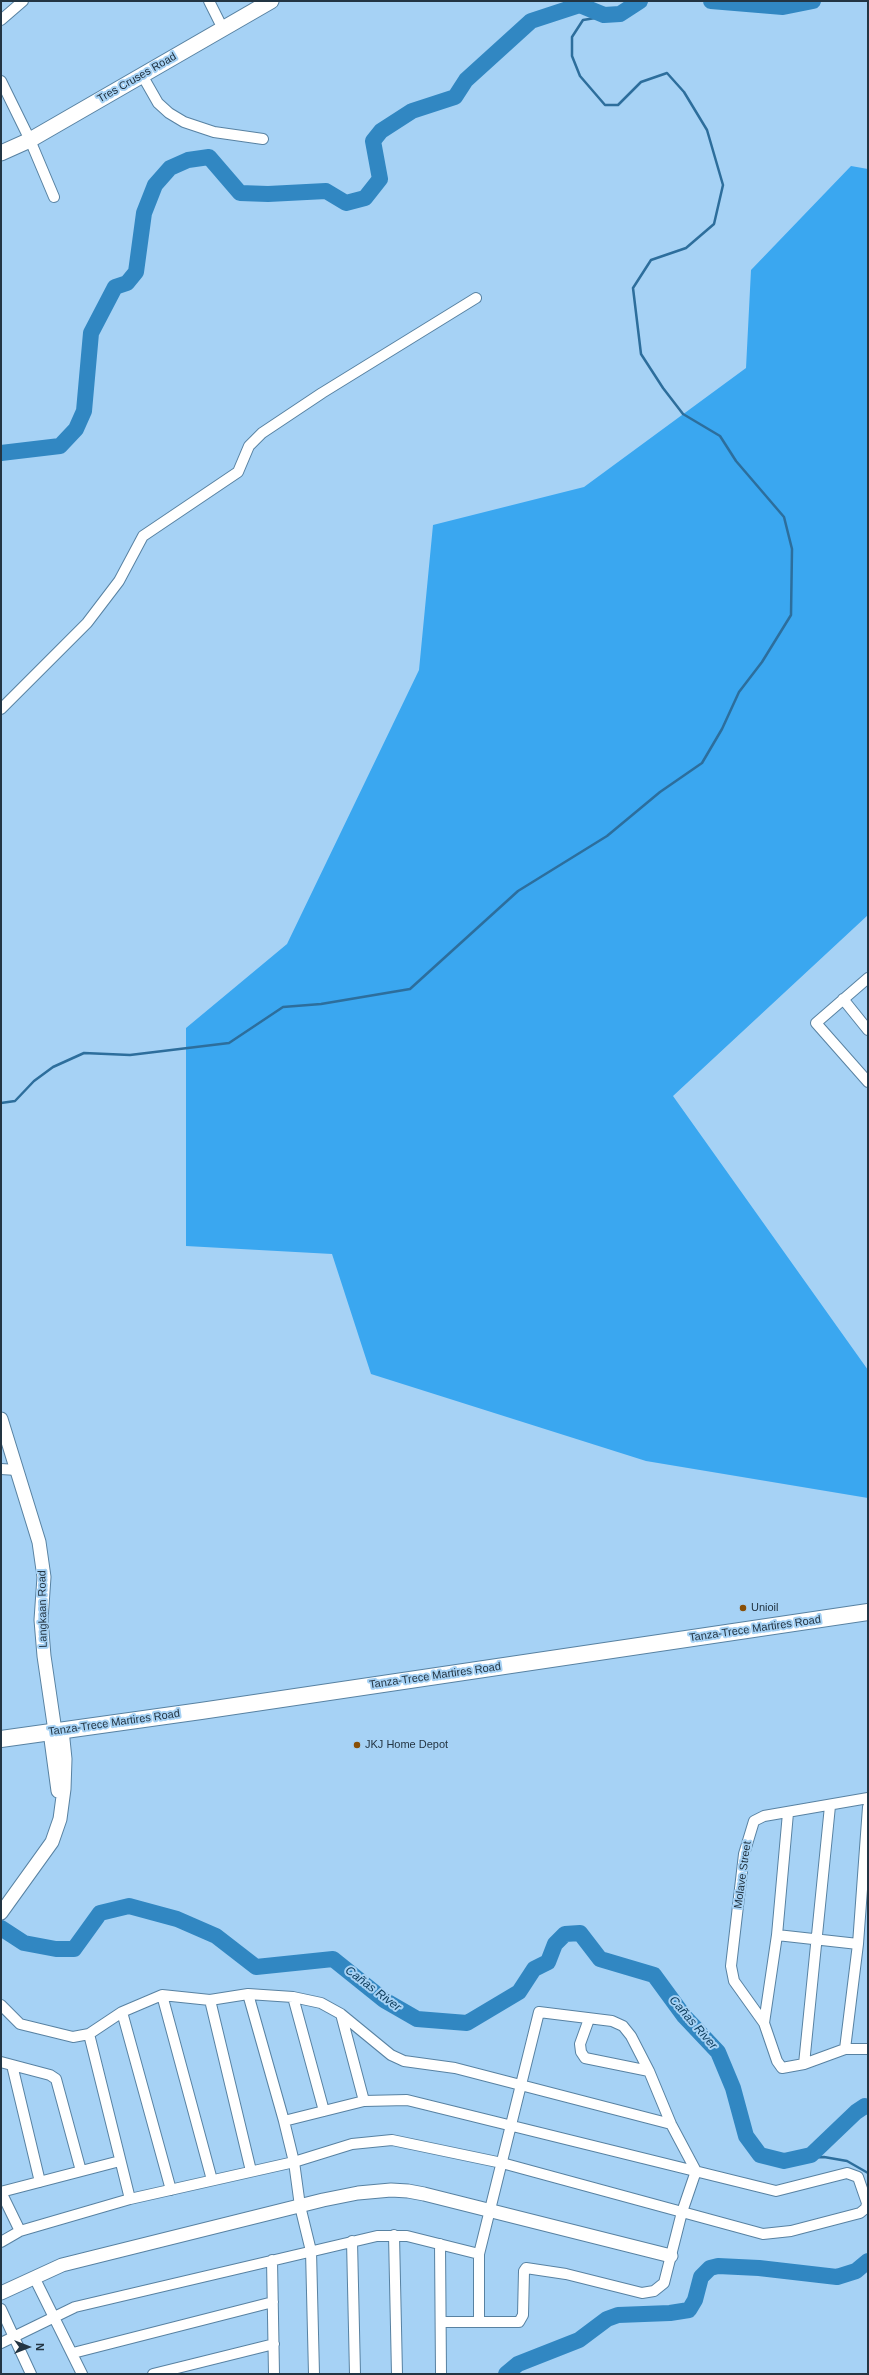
<!DOCTYPE html>
<meta charset="utf-8">
<style>
body{margin:0}
#map{position:relative;width:869px;height:2375px;overflow:hidden;background:#a6d2f5;font-family:Helvetica,sans-serif}
canvas{display:block}
.frame{position:absolute;inset:0;border:2px solid #233543;pointer-events:none}
.north{position:absolute;left:8px;top:2327px;width:40px;height:40px;-webkit-text-stroke:3px #a6d2f5;paint-order:stroke;rotate:90deg;font-size:11px;font-weight:700;line-height:16px;text-align:center;color:#233543}
.north::after{content:'';display:block;margin:auto;width:14px;height:18px;background:#233543;clip-path:polygon(50% 0,100% 100%,50% 72%,0 100%)}
</style>
<div id="map">
<canvas width="869" height="2375"></canvas>
<div class="frame"></div>
<div class="north">N</div>
</div>
<script>
const ctx = document.querySelector('canvas').getContext('2d');
ctx.lineJoin = 'round';
function paint(path, color) { ctx.fillStyle = color; ctx.fill(path, 'evenodd'); }
const toPath = rows => new Path2D(rows.map(r => 'M' + r).join(''));
function stroke(path, color, width, dash) { ctx.strokeStyle = color; ctx.lineWidth = width; ctx.lineCap = dash ? 'butt' : 'round'; ctx.setLineDash(dash || []); ctx.stroke(path); }
function label(font, color, halo, rows, align = 'center') {
  ctx.font = font + ' Helvetica,sans-serif'; ctx.lineWidth = 4; ctx.setLineDash([]); ctx.textBaseline = 'middle'; ctx.strokeStyle = halo; ctx.fillStyle = color; for (const [text, x, y, turn = 0] of rows) {
    ctx.save(); ctx.translate(x, y); ctx.rotate((+turn || 0) * Math.PI / 180); ctx.textAlign = isNaN(turn) ? turn : align; if (halo) ctx.strokeText(text, 0, 0); ctx.fillText(text, 0, 0); ctx.restore();
  }
}
const green = toPath([
 [851,166,868,169,868,915,673,1096,868,1370,868,1498,646,1461,371,1374,332,1254,186,1246,186,1028,287,944,419,670,433,525,584,487,746,368,751,270]
]);
const stream = toPath([
 [1,1103,15,1101,34,1081,53,1067,84,1053,130,1055,229,1043,283,1007,321,1004,410,989,518,891,607,836,660,792,702,763,722,729,739,692,762,662,791,615,792,549,784,517,736,461,720,436,683,414,663,388,641,354,633,288,651,260,686,248,714,224,723,185,707,130,684,92,667,73,641,82,618,105,605,105,580,76,572,56,572,37,583,20,620,14],
 [798,2158,824,2157,847,2161,868,2173]
]);
const river = toPath([
 [711,1,783,7,813,1],
 [1,453,60,446,76,429,84,411,91,333,115,287,127,283,136,272,144,213,155,185,170,168,188,160,209,157,240,193,268,194,326,191,346,203,365,198,380,179,373,141,381,131,412,111,455,97,466,80,531,21,580,5,604,15,620,14,640,1],
 [1,1928,24,1943,56,1949,74,1949,100,1913,129,1906,177,1919,216,1936,256,1967,333,1959,384,2000,417,2019,467,2023,519,1992,534,1969,548,1962,555,1944,565,1934,580,1933,600,1959,654,1975,684,2016,718,2052,733,2088,746,2136,760,2155,784,2161,811,2155,856,2112,865,2106,868,2107],
 [506,2374,518,2364,579,2340,607,2319,618,2315,670,2313,689,2310,695,2300,701,2277,710,2268,718,2266,759,2268,837,2277,856,2271,868,2261]
]);
const minor = toPath([
 [209,1,223,29],
 [1,20,23,1],
 [142,75,158,103,169,113,184,122,214,132,263,139],
 [1,81,30,140,54,197],
 [1,709,87,623,119,581,143,536,238,472,249,446,262,433,322,393,476,298],
 [868,978,816,1023,868,1082],
 [843,999,868,1030],
 [1,1469,17,1470],
 [868,1798,764,1816,754,1821,744,1854,731,1966,734,1981,764,2023,777,2061,782,2068,804,2064,845,2049,868,2049],
 [777,1935,858,1944],
 [248,1994,284,2121,294,2162,300,2206,311,2251,314,2374],
 [162,1995,212,2180],
 [293,1997,324,2111],
 [210,2000,251,2171],
 [1,2005,20,2024,73,2037,89,2034,122,2012,162,1995,210,2000,248,1994,293,1997,321,2003,341,2014,391,2055,404,2061,455,2068,671,2124],
 [122,2012,171,2190],
 [341,2014,364,2101],
 [589,2019,580,2044,581,2052,585,2058,649,2071],
 [764,2023,777,1935,788,1813],
 [89,2034,130,2199],
 [845,2049,858,1944,868,1807],
 [1,2062,50,2075,56,2079,81,2171],
 [804,2064,830,1806],
 [12,2065,40,2182],
 [1,2192,120,2161],
 [1,2192,20,2231],
 [394,2235,397,2374],
 [352,2241,355,2374],
 [1,2242,20,2231,130,2199,294,2162,352,2144,392,2140,502,2163,763,2234,791,2231,860,2213,866,2208,867,2203,858,2177,847,2173,776,2191,407,2100,364,2101,284,2121],
 [440,2244,441,2374],
 [272,2260,274,2374],
 [34,2277,82,2374],
 [1,2309,31,2374],
 [442,2322,519,2322,523,2315,524,2271,526,2268,566,2274,642,2293,654,2291,664,2283,682,2212,696,2171,671,2124,649,2071,631,2036,623,2026,612,2021,539,2012,479,2254,479,2322],
 [1,2343,75,2307,377,2236,407,2236,479,2254],
 [73,2353,273,2302],
 [153,2374,274,2344]
]);
const tertiary = toPath([
 [1,1419,39,1542,44,1577,41,1620,44,1656,55,1731],
 [50,1732,58,1791],
 [1,1913,52,1842,60,1819,64,1789,65,1759,62,1730],
 [1,2293,62,2265,323,2200,358,2193,391,2190,408,2191,424,2194,671,2256]
]);
const secondary = toPath([
 [1,153,30,140,271,1]
]);
const primary = toPath([
 [1,1739,201,1711,868,1612]
]);
const markers = [
 [743,1608,4,"#884f06"],
 [357,1745,4,"#884f06"]
];
const streetNames = [
 ["Tres Cruses Road",137,78,-30],
 ["Langkaan Road",43,1609,-91],
 ["Tanza-Trece Martires Road",755,1629,-8],
 ["Tanza-Trece Martires Road",435,1676,-8],
 ["Tanza-Trece Martires Road",114,1723,-8],
 ["Molave Street",743,1875,-82]
];
const poiNames = [
 ["Unioil",751,1608],
 ["JKJ Home Depot",365,1745]
];
const waterNames = [
 ["Cañas River",373,1989,37],
 ["Cañas River",693,2023,49]
];
paint(green, '#3aa7f0');
stroke(stream, '#2d6e9c', 2.5);
stroke(river, '#3187c2', 16);
stroke(minor, '#5882a2', 12);
stroke(tertiary, '#5882a2', 15);
stroke(secondary, '#5882a2', 17);
stroke(primary, '#5882a2', 18);
stroke(minor, '#fff', 10);
stroke(tertiary, '#fff', 13);
stroke(secondary, '#fff', 15);
stroke(primary, '#fff', 16);
for (const [x, y, r, color] of markers) { const dot = new Path2D(); dot.arc(x, y, r, 0, 2 * Math.PI); ctx.fillStyle = color; ctx.fill(dot); stroke(dot, '#a6d2f5', 1.5); }
label('11px', '#233543', '#a6d2f5', streetNames);
label('11px', '#233543', '#a6d2f5', poiNames, 'left');
label('italic 12px', '#0c3b5a', '#a6d2f5', waterNames);
</script>
